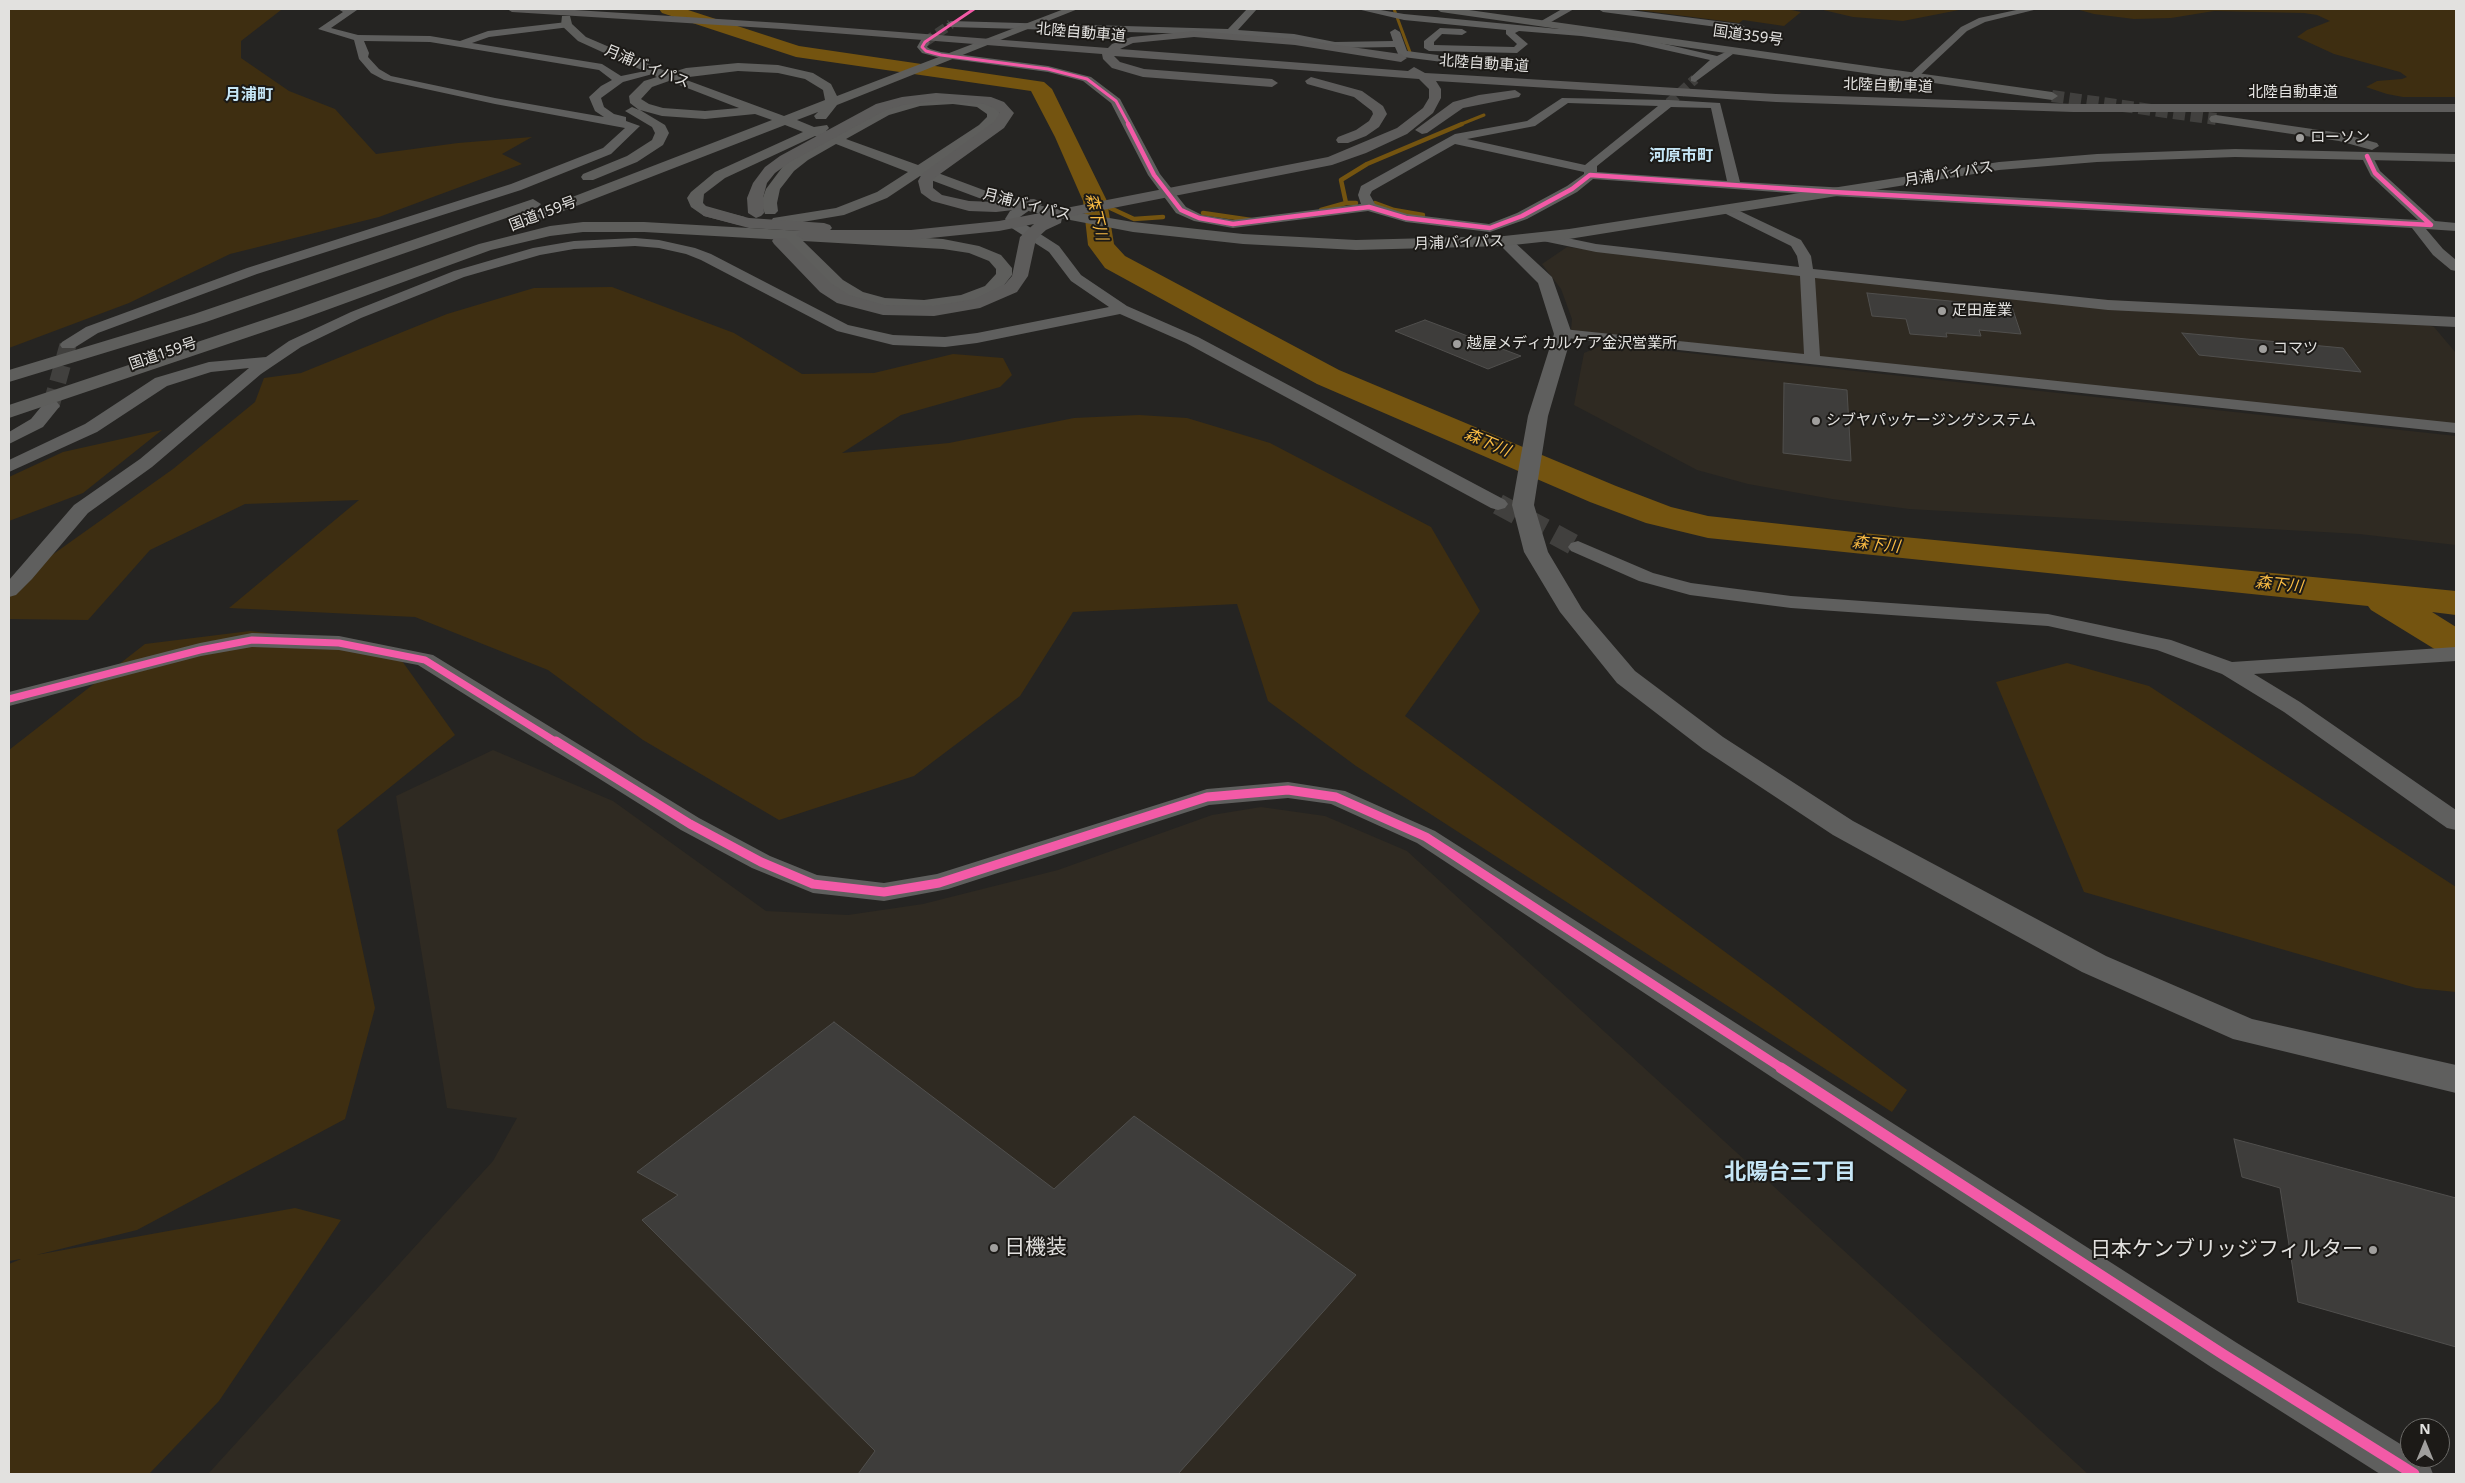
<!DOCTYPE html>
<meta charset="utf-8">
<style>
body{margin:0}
#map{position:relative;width:2465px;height:1483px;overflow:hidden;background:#252422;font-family:"Noto Sans",sans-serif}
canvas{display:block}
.frame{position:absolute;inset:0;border:10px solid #e2e1df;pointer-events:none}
.north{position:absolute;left:2400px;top:1418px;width:50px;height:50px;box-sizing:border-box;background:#1c1a17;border:1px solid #6b6a67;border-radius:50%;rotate:0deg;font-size:14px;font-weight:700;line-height:20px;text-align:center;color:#e2e1df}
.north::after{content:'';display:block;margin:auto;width:18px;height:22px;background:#a09f9d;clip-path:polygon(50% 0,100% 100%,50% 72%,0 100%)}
</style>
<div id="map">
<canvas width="2465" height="1483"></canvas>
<div class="frame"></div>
<div class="north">N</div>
</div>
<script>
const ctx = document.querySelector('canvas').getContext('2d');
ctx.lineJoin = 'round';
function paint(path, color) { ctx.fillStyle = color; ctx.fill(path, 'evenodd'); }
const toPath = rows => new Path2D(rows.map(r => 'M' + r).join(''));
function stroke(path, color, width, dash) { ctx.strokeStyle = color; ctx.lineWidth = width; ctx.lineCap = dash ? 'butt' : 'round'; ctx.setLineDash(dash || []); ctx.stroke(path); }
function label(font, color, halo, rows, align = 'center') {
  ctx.font = font + ' "Noto Sans","Noto Sans JP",sans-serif'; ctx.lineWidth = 4; ctx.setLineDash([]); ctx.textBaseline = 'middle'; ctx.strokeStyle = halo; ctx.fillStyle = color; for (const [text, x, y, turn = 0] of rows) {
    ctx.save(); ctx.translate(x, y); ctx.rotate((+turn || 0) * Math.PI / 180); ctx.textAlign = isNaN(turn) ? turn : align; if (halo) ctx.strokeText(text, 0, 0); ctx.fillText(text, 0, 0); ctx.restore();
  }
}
const built = toPath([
 [1567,247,1868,282,2423,323,2434,327,2456,353,2456,425,1571,330,1572,319,1561,289,1542,264],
 [1605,344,2456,436,2456,545,2359,534,1909,509,1832,499,1748,484,1697,470,1574,405,1584,353],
 [493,750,613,801,766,911,848,915,923,904,1058,870,1212,815,1261,807,1325,816,1407,851,2088,1474,208,1474,493,1161,517,1118,447,1108,396,796]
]);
const green = toPath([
 [9,9,281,10,241,41,241,58,289,91,335,109,376,154,458,143,532,137,502,154,522,164,379,217,230,254,129,303,9,348],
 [1630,9,1787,9,1801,12,1784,26,1743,20,1739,23],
 [1819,9,1964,9,1903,21,1853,17],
 [2076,9,2456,9,2456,97,2403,97,2387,94,2366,87,2377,81,2402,79,2407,77,2400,72,2334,54,2297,37,2307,30,2330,21,2317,15,2304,13,2214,11,2171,18,2134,19,2094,14],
 [612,287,734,333,802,374,874,373,953,354,1003,358,1012,375,1000,387,901,415,842,453,949,443,1074,418,1139,415,1187,418,1270,443,1431,527,1480,611,1405,716,1774,988,1907,1090,1892,1112,1356,766,1268,701,1237,604,1073,612,1020,696,914,776,779,820,643,740,548,670,415,617,229,608,359,500,245,504,150,550,88,620,9,619,9,596,45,560,173,469,255,402,264,378,301,373,447,314,534,288],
 [162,430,83,493,9,521,9,477,63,452],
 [250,631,392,647,455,735,337,830,375,1008,345,1119,137,1230,36,1255,295,1208,341,1220,219,1401,149,1474,9,1474,9,1264,21,1259,9,1261,9,750,145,644],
 [2067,663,2149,686,2456,887,2456,992,2416,988,2084,892,1996,682]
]);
const streamFar1 = toPath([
 [1394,9,1411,55],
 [1459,125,1484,115]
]);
const stream = toPath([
 [1095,201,1134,219,1163,217],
 [1346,203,1341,180,1367,164,1462,124],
 [1375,203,1394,210,1423,215],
 [1321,210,1346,203,1356,203],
 [1203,213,1251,220]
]);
const river = toPath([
 [659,9,685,9,799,46,1044,82,1052,89,1107,201,1114,244,1125,256,1339,370,1616,486,1671,507,1708,516,1863,533,2456,591,2456,615,2432,612,2456,627,2456,656,2441,653,2371,610,2368,606,1708,538,1646,523,1590,502,1317,384,1105,268,1088,245,1083,201,1055,137,1031,91,796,57,662,13,659,9]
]);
const building = toPath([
 [1867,293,2012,307,2021,334,1979,330,1981,336,1946,333,1947,337,1910,334,1906,319,1872,316,1867,293],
 [1425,320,1521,356,1488,369,1395,331,1425,320],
 [2182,333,2343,348,2361,372,2199,355,2182,333],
 [1784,383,1847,390,1851,461,1783,453,1784,383],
 [834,1022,1054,1189,1134,1116,1356,1275,1178,1474,858,1474,875,1451,642,1220,678,1195,637,1172,834,1022],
 [2234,1139,2456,1198,2456,1347,2298,1302,2280,1188,2242,1177,2234,1139]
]);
const minorTunnelFar2 = toPath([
 [925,42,951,24],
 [1669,103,1695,79]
]);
const minorTunnelFar1 = toPath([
 [51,406,68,345]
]);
const minorTunnel = toPath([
 [1498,504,1578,547]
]);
const trunkTunnel = toPath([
 [2052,96,2216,119]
]);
const minor = toPath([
 [338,9,357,10,331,28,358,35,430,36,460,41,488,31,567,22,572,25,570,27,489,37,472,43,602,64,621,76,655,69,660,72,623,82,601,98,604,107,614,114,626,117,626,121,640,126,611,154,521,190,257,274,98,333,74,348,62,348,60,345,62,342,86,327,247,268,511,184,603,148,625,128,495,104,384,80,371,73,359,59,354,40,318,29,343,12,338,9],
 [364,41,430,42,599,70,612,80,601,86,589,97,595,111,604,117,495,98,391,76,379,69,368,57,369,53,364,41],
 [1247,9,1257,9,1238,30,1294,34,1335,42,1393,41,1390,32,1395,29,1400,32,1407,51,1506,64,1511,67,1506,70,1403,57,1399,56,1395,47,1335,48,1294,40,1231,35,951,27,946,24,951,21,1228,29,1247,9],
 [1357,9,1375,9,1404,14,1559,29,1593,28,1596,29,1597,32,1634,37,1717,56,1728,51,1733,54,1695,82,1691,81,1691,77,1710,60,1634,43,1581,36,1519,31,1515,33,1528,44,1517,53,1429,51,1424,48,1424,41,1440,28,1462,29,1467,32,1462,35,1442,34,1434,42,1434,45,1514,47,1517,44,1506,34,1506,30,1404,20,1357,9],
 [1562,9,1574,9,1544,26,1536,24,1562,9],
 [1598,9,1622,9,1740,24,1745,27,1740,30,1603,12,1598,9],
 [2021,9,2038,9,1985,22,1967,31,1917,78,1913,79,1908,76,1961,27,1979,18,2021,9],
 [925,39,930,42,927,47,930,49,941,52,1048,66,1091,77,1120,99,1160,174,1186,207,1202,215,1233,220,1361,204,1358,195,1361,186,1455,134,1527,121,1562,98,1669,100,1720,103,1740,182,2418,220,2371,176,2361,156,2367,152,2371,153,2380,171,2435,221,2456,223,2456,231,2426,229,2443,249,2456,260,2456,271,2451,270,2433,255,2412,228,1833,196,1593,179,1577,192,1527,219,1490,232,1406,222,1368,211,1233,228,1194,221,1176,213,1148,175,1111,103,1083,81,1048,72,937,57,922,53,917,47,921,40,925,39],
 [1568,103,1658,106,1585,165,1467,139,1535,126,1568,103],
 [1671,107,1711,108,1727,181,1597,172,1597,166,1671,107],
 [1455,144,1584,172,1584,174,1567,186,1517,213,1489,224,1407,214,1375,204,1370,195,1372,191,1455,144],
 [1027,203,1034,207,1020,217,1020,221,1059,246,1081,275,1127,306,1198,337,1505,500,1508,504,1505,508,1498,510,1491,508,1186,343,1120,314,977,343,945,347,893,345,837,331,701,260,686,254,659,248,635,246,574,249,540,255,464,277,361,318,301,347,261,374,152,467,88,513,32,579,16,595,9,597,9,580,74,505,140,459,249,368,211,372,167,386,97,432,9,472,9,460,85,424,155,378,209,362,266,357,289,341,351,312,454,271,533,248,574,241,635,238,659,240,695,248,711,254,848,325,893,335,945,337,977,333,1109,307,1071,281,1049,252,1010,227,1005,219,1010,211,1027,203],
 [1727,205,1801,240,1811,256,1813,269,2108,300,2456,317,2456,327,2108,310,1815,278,1820,356,2456,423,2456,433,1557,337,1555,334,1557,331,1563,329,1804,354,1800,276,1596,252,1538,240,1536,237,1543,233,1596,244,1799,267,1797,256,1791,246,1722,212,1720,209,1722,206,1727,205],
 [51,401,57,402,60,406,43,427,9,444,9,432,31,419,45,402,51,401],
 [1578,541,1653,573,1691,583,1791,596,2048,614,2171,640,2232,662,2456,647,2456,661,2254,674,2300,702,2456,810,2456,830,2447,828,2284,712,2222,674,2157,650,2048,626,1791,608,1690,595,1639,581,1571,551,1568,547,1571,543,1578,541],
 [252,633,339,636,433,655,699,818,770,856,817,875,884,883,937,874,1207,789,1288,782,1345,791,1435,831,2237,1343,2410,1450,2410,1458,2423,1458,2428,1461,2433,1474,2380,1474,2211,1367,1417,843,1331,804,1288,798,1209,805,948,889,884,901,813,893,752,868,681,830,418,665,339,650,252,647,201,656,9,706,9,692,200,643,252,633]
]);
const tertiary = toPath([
 [1504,236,1510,238,1552,277,1572,334,1548,416,1534,505,1548,552,1582,609,1635,671,1723,737,1853,821,2106,956,2252,1019,2456,1065,2456,1093,2233,1039,2082,972,1833,835,1703,749,1617,683,1560,612,1524,552,1512,505,1528,416,1554,334,1538,283,1496,241,1504,236]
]);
const trunk = toPath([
 [1064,9,1078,9,837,105,826,119,816,119,814,116,818,112,797,120,814,127,827,125,829,128,826,131,834,134,879,109,919,98,953,96,981,100,999,109,1001,118,999,121,989,131,930,170,989,192,1050,208,1133,222,1243,234,1356,240,1504,236,1569,229,1999,162,2097,154,2235,149,2456,154,2456,162,2235,157,2097,162,1999,170,1569,239,1504,246,1356,250,1243,244,1133,232,1044,215,979,198,920,176,887,198,844,215,779,226,773,224,771,221,773,218,836,208,877,192,908,172,836,144,808,160,794,171,780,189,777,203,778,211,775,214,765,214,761,203,766,189,784,165,824,140,815,136,725,178,704,194,703,203,706,206,745,217,747,220,745,223,739,225,704,216,691,207,687,198,691,192,715,172,803,132,785,125,522,227,516,229,508,224,510,221,772,120,755,114,705,119,662,116,640,110,665,125,669,133,663,145,637,162,593,180,583,180,581,177,583,174,627,156,652,140,655,133,652,127,625,111,632,107,639,110,630,103,629,96,644,81,657,77,578,41,561,25,562,16,570,16,572,24,586,37,670,73,686,68,738,63,778,65,813,73,831,84,837,96,1064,9],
 [738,71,778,73,805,79,823,90,825,100,784,116,681,78,738,71],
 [669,81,739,108,705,111,663,108,649,104,641,99,652,87,669,81],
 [953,104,977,107,987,114,987,117,979,125,918,165,846,139,889,115,920,106,953,104],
 [1436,9,1462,9,2052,92,2058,96,2052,100,1441,12,1436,9],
 [2216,115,2340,133,2377,143,2379,146,2372,150,2339,141,2211,122,2209,119,2211,116,2216,115],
 [533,199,541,204,538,207,206,322,9,382,9,370,194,314,533,199],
 [583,222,644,222,943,239,979,246,1001,255,1012,268,1012,275,997,294,970,304,924,310,885,308,851,300,831,288,785,240,644,232,583,232,550,236,491,250,302,319,9,418,9,405,290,311,479,244,550,226,583,222],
 [803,241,943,249,969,253,989,261,996,269,996,274,985,286,961,295,924,300,885,298,863,292,843,280,803,241]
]);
const motorway = toPath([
 [507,9,559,9,782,23,1108,48,1112,44,1131,37,1194,31,1295,39,1401,54,1407,58,1401,62,1295,45,1194,37,1133,43,1120,49,1408,71,1414,67,1425,73,1461,75,1776,94,2073,104,2456,104,2456,112,2073,112,1776,102,1436,81,1441,89,1441,98,1433,113,1407,134,1366,153,1332,165,1062,218,1061,223,1046,230,1036,239,1028,276,1017,292,980,308,934,316,883,315,837,303,820,292,774,244,772,241,774,238,786,238,832,284,849,295,884,305,934,306,975,299,1005,284,1012,276,1020,237,1034,224,999,231,911,240,804,240,796,235,800,231,749,228,704,216,701,213,709,208,749,218,824,223,830,225,832,228,830,230,911,230,999,221,1328,157,1397,128,1423,108,1429,98,1429,89,1419,79,1114,56,1120,62,1144,69,1272,79,1278,83,1272,87,1143,77,1112,68,1103,59,1102,54,782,29,512,12,507,9],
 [1311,77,1362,91,1383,106,1387,114,1379,127,1366,136,1348,143,1338,143,1336,140,1338,137,1356,130,1369,121,1373,114,1372,111,1354,97,1307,84,1305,81,1311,77],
 [1515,90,1521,94,1519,97,1463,108,1427,133,1422,134,1415,130,1453,102,1479,95,1515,90],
 [936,93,991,97,1004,102,1014,113,1004,128,933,179,933,188,942,195,969,201,996,202,1034,199,1039,201,1042,204,1039,207,996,212,969,211,932,201,921,193,918,181,922,174,994,122,1000,113,994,108,984,104,936,101,903,105,886,110,790,162,775,173,767,183,763,198,764,213,761,216,756,218,748,213,747,198,753,183,765,167,780,156,876,104,902,97,936,93]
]);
const cyclewayFar4 = toPath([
 [974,9,925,42,922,47,926,51,941,55,1048,69,1087,79,1116,101,1129,125]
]);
const cyclewayFar3 = toPath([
 [1128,124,1154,175,1181,210,1199,218,1233,224,1369,207,1406,218,1490,228,1522,216,1572,189,1590,175,1833,192,2431,225,2375,173,2367,156]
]);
const cyclewayFar2 = toPath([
 [9,699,200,650,252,640,339,643,425,660,558,743]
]);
const cyclewayFar1 = toPath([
 [556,741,690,824,761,862,813,884,884,892,939,883,1207,797,1288,790,1336,797,1426,837,1783,1069]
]);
const cycleway = toPath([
 [1781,1068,2224,1355,2414,1474]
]);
const markers = [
 [2300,138,5,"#a09f9d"],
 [1942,311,5,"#a09f9d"],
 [1457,344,5,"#a09f9d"],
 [2263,349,5,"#a09f9d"],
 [1816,421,5,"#a09f9d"],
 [994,1248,5,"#a09f9d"],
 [2373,1250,5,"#a09f9d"]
];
const farStreetnames = [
 ["北陸自動車道",1081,33,5],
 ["国道359号",1748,36,8],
 ["北陸自動車道",1484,64,4],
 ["月浦バイパス",647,67,22],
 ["北陸自動車道",1888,86,2],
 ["北陸自動車道",2293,93],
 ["月浦バイパス",1949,174,-9],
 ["月浦バイパス",1027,205,14],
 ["国道159号",543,214,-21],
 ["月浦バイパス",1459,243,-2],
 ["国道159号",163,354,-19]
];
const farPoinames = [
 ["ローソン",2310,138],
 ["疋田産業",1952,311],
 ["越屋メディカルケア金沢営業所",1467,344],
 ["コマツ",2273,349],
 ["シブヤパッケージングシステム",1826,421]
];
const farQuarternames = [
 ["月浦町",249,95],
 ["河原市町",1681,156]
];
const farWaternames = [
 ["森下川",1096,217,76],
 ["森下川",1487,443,23],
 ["森下川",1876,545,6],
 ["森下川",2279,585,6]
];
const nearPoinames = [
 ["日機装",1004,1248],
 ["日本ケンブリッジフィルター",2363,1250,"right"]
];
const nearNeighbourhoodnames = [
 ["北陽台三丁目",1790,1173]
];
paint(built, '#2f2a22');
paint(green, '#3e2e11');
stroke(streamFar1, '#745410', 3);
stroke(stream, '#745410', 4.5);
paint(river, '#745410');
paint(building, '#3e3d3b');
stroke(building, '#504f4d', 1);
stroke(minorTunnelFar2, '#41403e', 10, [10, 5]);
stroke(minorTunnelFar1, '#41403e', 17, [17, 8]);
stroke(minorTunnel, '#41403e', 21, [21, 11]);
stroke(trunkTunnel, '#41403e', 12, [12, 5.5]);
paint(minor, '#5f5f5e');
paint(tertiary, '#5f5f5e');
paint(trunk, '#5e5e5c');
paint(motorway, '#5d5c5b');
stroke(cyclewayFar4, '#f35aa7', 3);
stroke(cyclewayFar3, '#f35aa7', 4.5);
stroke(cyclewayFar2, '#f35aa7', 7);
stroke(cyclewayFar1, '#f35aa7', 9);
stroke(cycleway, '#f35aa7', 11);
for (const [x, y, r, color] of markers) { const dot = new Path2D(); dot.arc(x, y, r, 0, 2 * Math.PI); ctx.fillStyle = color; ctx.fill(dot); stroke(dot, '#1c1a17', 2); }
label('15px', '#e2e1df', '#1c1a17', farStreetnames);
label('15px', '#e2e1df', '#1c1a17', farPoinames, 'left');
label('bold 16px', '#c6e6f6', '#1c1a17', farQuarternames);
label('italic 16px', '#fabc43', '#1c1a17', farWaternames);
label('21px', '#e2e1df', '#1c1a17', nearPoinames, 'left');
label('bold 22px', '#c6e6f6', '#1c1a17', nearNeighbourhoodnames);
</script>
